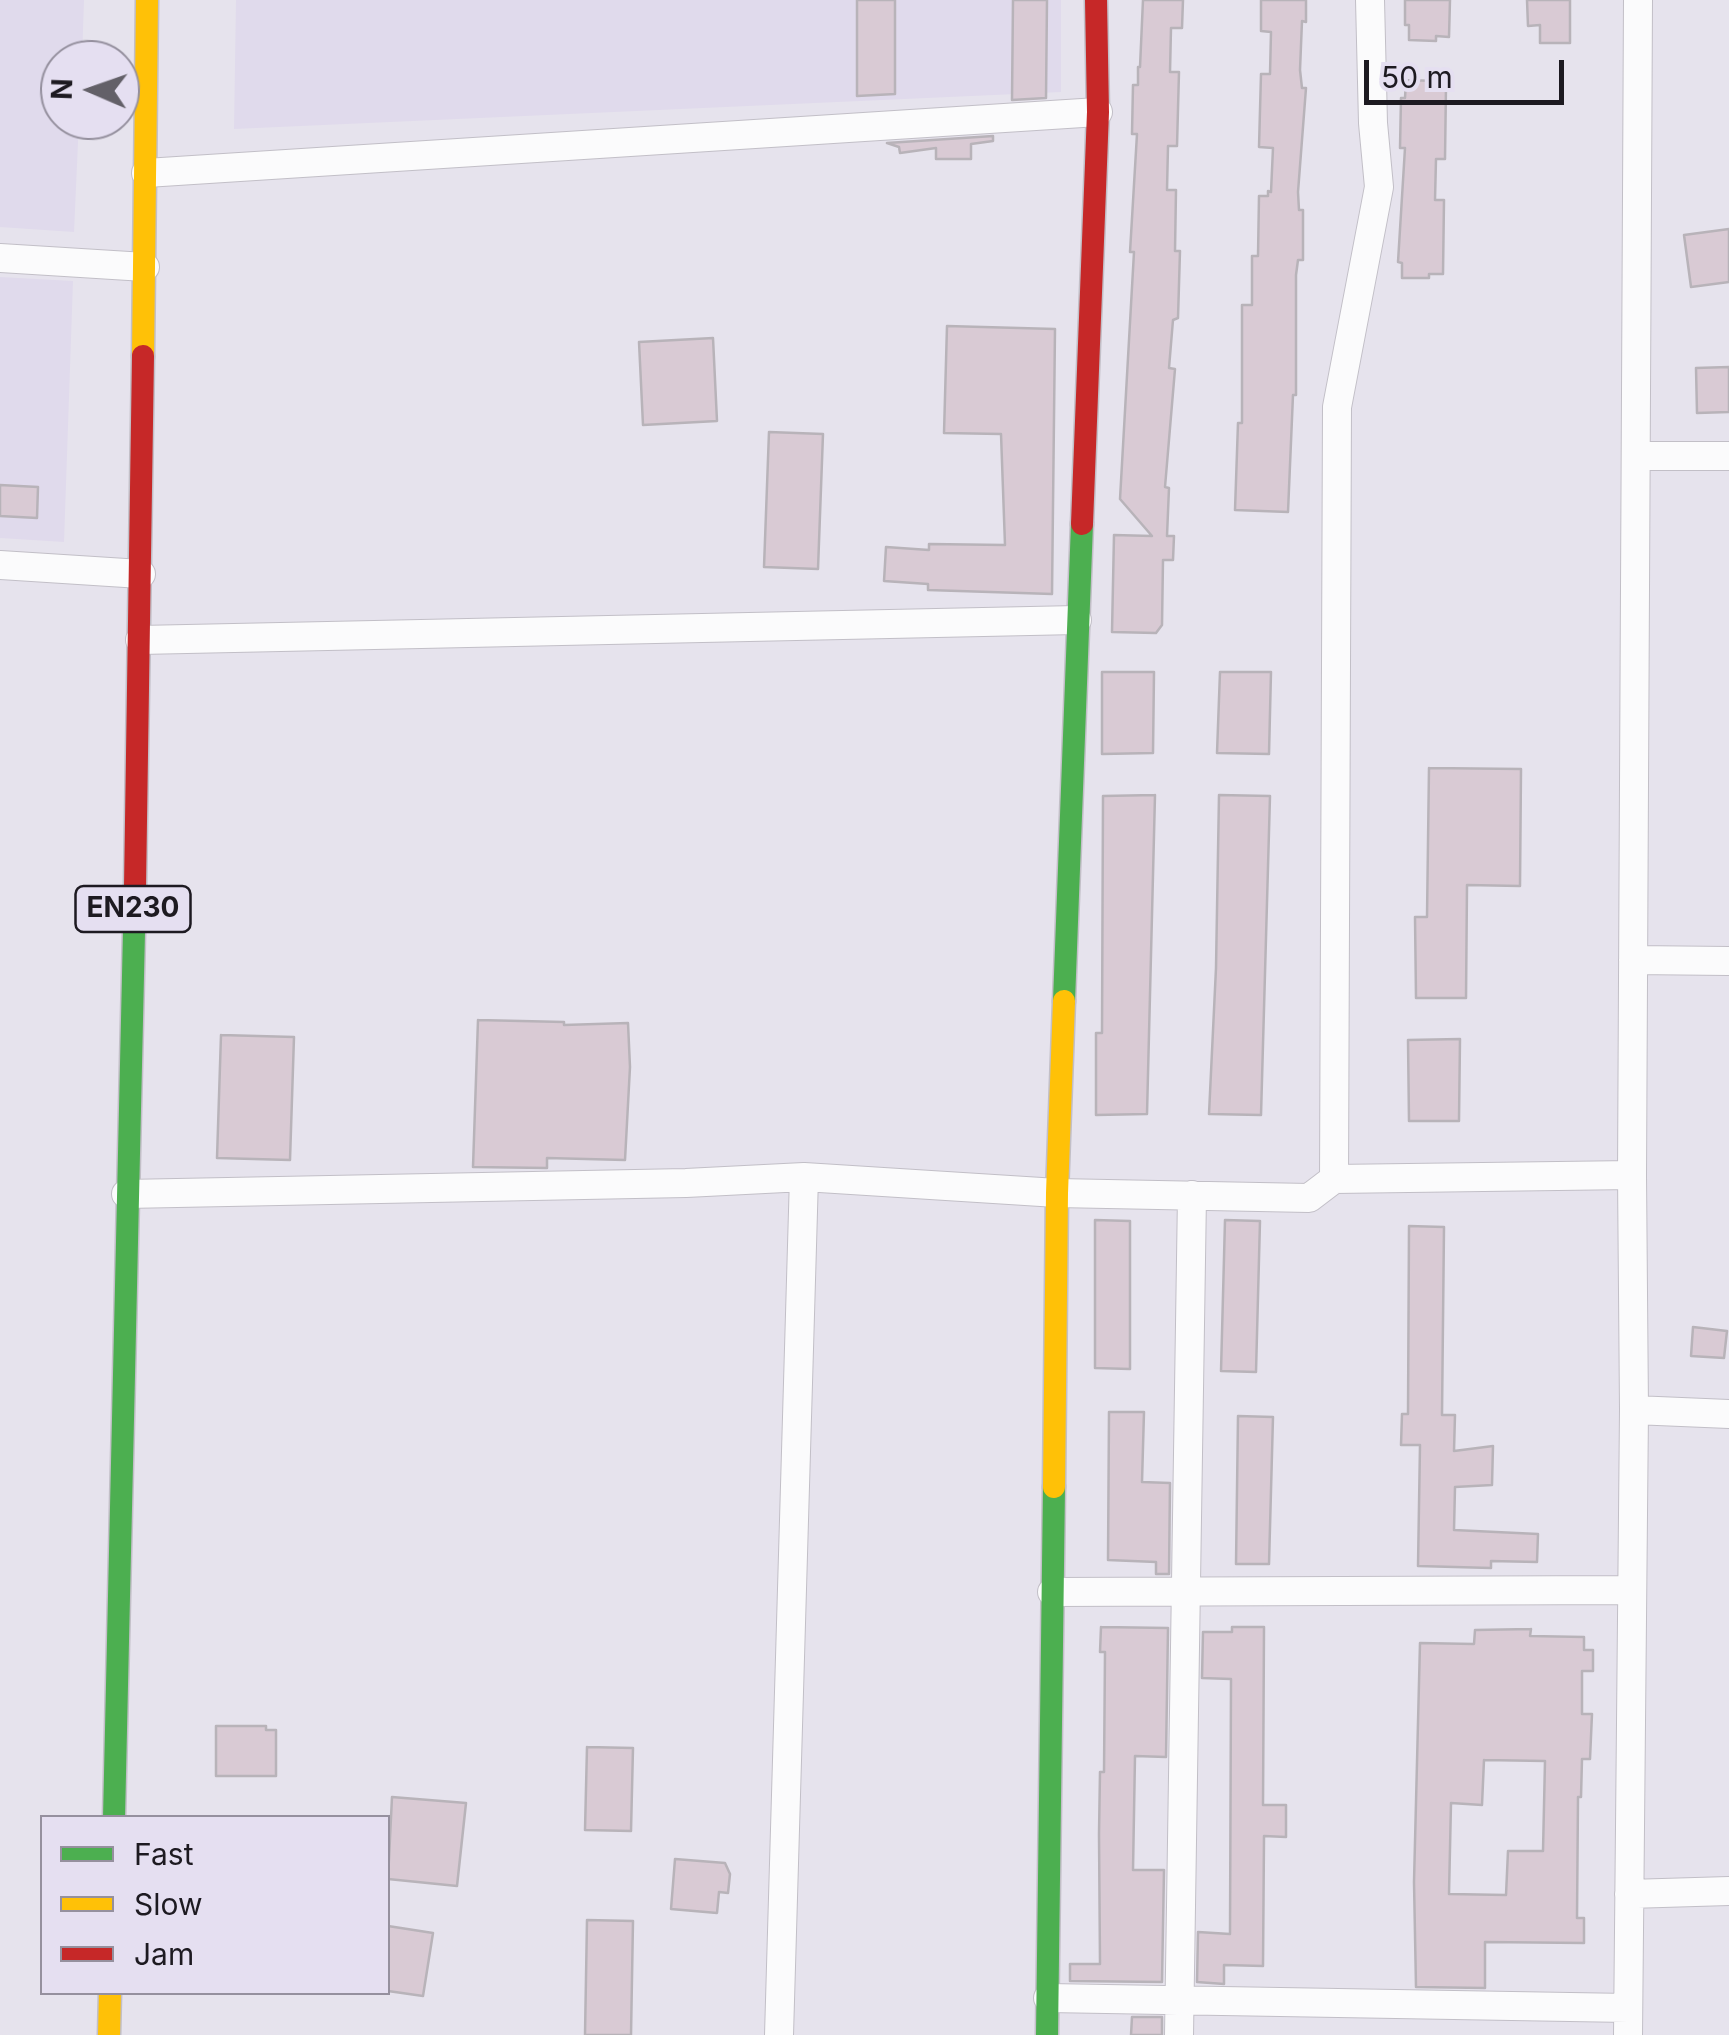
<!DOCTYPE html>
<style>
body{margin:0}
#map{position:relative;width:1729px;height:2035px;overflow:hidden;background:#e6e3ed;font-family:Inter,sans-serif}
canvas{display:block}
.legend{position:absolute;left:40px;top:1815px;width:350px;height:180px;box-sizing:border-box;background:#e5dff1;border:2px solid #95909e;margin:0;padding:12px 18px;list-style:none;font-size:30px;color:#1d1a21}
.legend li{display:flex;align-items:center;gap:20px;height:50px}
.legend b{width:50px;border:2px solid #95909e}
.north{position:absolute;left:40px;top:40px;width:100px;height:100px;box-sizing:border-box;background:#e5dff1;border:2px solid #95909e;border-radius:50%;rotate:272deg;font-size:28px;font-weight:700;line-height:40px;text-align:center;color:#1d1a21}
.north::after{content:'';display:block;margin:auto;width:35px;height:45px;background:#636068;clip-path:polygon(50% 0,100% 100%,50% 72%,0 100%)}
.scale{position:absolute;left:1364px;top:60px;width:200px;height:45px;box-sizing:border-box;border:5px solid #1d1a21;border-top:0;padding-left:12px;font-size:30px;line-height:35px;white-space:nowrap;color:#1d1a21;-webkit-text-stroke:8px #e5dff1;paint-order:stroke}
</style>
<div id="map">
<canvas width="1729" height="2035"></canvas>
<ul class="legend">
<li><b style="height:12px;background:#4caf50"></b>Fast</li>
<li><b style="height:12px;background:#ffc107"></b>Slow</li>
<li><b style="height:12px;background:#c62828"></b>Jam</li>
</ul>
<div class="north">N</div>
<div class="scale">50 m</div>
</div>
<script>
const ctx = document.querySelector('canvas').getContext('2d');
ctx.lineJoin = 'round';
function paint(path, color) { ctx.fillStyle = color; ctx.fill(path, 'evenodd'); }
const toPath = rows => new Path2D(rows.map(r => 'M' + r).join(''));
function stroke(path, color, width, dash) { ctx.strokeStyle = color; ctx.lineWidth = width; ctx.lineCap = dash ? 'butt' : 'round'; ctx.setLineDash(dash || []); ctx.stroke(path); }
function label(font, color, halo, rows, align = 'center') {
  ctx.font = font + ' Inter,sans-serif'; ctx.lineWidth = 10; ctx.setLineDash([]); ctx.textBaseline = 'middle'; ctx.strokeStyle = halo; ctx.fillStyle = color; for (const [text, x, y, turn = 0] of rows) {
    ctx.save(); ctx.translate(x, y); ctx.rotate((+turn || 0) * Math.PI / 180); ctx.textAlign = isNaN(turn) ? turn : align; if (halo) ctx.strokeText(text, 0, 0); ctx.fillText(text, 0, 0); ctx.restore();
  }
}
const built = toPath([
 [0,0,84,0,82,60,60,60,60,120,79,120,74,232,0,227],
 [236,0,1061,0,1061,92,234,129],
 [0,277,73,281,64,542,0,538]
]);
const building = toPath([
 [857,0,895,0,895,94,857,96,857,0],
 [1013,0,1047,0,1046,98,1012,100,1013,0],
 [1143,0,1183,0,1182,28,1171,28,1170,72,1179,72,1177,146,1168,146,1167,190,1176,190,1175,251,1180,251,1178,318,1173,320,1169,368,1175,369,1165,487,1169,488,1167,536,1174,536,1173,560,1163,560,1162,625,1156,633,1112,632,1114,535,1152,536,1120,499,1134,252,1130,252,1137,134,1132,134,1133,85,1138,85,1138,67,1140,67,1143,0],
 [1261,0,1306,0,1306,22,1302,21,1300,70,1302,88,1306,88,1298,192,1299,210,1303,210,1303,260,1298,260,1296,275,1296,395,1293,395,1288,512,1235,510,1238,423,1242,423,1242,305,1252,305,1252,256,1258,256,1259,196,1268,196,1268,191,1271,192,1273,148,1259,147,1261,74,1270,74,1271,32,1261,31,1261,0],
 [1405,0,1450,0,1449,37,1436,36,1436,41,1409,40,1409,25,1405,25,1405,0],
 [1527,0,1570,0,1570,43,1540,43,1540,25,1528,26,1527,0],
 [1406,80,1437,81,1437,86,1446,86,1445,159,1436,159,1435,200,1444,200,1443,274,1429,274,1429,278,1402,278,1402,263,1398,262,1405,148,1400,148,1401,98,1405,98,1406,80],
 [993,136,993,141,971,144,971,159,936,159,936,148,900,153,899,147,887,143,993,136],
 [1729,229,1729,282,1691,287,1684,235,1729,229],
 [947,326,1055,329,1052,594,928,590,928,584,884,581,886,547,929,550,929,544,1005,545,1001,434,944,433,947,326],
 [713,338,717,421,643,425,639,342,713,338],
 [1729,367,1729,412,1697,413,1696,368,1729,367],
 [769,432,823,434,818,569,764,567,769,432],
 [0,485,38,487,37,518,0,516,0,485],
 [1102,672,1154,672,1153,753,1102,754,1102,672],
 [1220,672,1271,672,1269,754,1217,753,1220,672],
 [1429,768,1521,769,1520,886,1467,885,1466,998,1416,998,1415,917,1427,917,1429,768],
 [1155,795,1147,1114,1096,1115,1096,1033,1102,1033,1103,796,1155,795],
 [1219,795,1270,796,1261,1115,1209,1114,1216,968,1219,795],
 [478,1020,564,1022,564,1025,628,1023,630,1067,625,1160,547,1158,547,1168,473,1167,478,1020],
 [221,1035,294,1037,290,1160,217,1158,221,1035],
 [1460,1039,1459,1121,1409,1121,1408,1040,1460,1039],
 [1095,1220,1130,1221,1130,1369,1095,1368,1095,1220],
 [1225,1220,1260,1221,1256,1372,1221,1371,1225,1220],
 [1409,1226,1444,1227,1442,1415,1455,1415,1454,1451,1493,1446,1492,1485,1455,1487,1454,1530,1538,1534,1537,1562,1491,1561,1491,1568,1418,1566,1420,1445,1401,1445,1402,1414,1408,1414,1409,1226],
 [1693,1327,1727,1331,1724,1358,1691,1356,1693,1327],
 [1109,1412,1144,1412,1142,1482,1170,1483,1169,1574,1156,1574,1156,1562,1108,1560,1109,1412],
 [1238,1416,1273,1417,1269,1564,1236,1564,1238,1416],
 [1101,1627,1168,1628,1166,1757,1135,1756,1133,1870,1164,1870,1162,1982,1070,1981,1070,1964,1100,1964,1099,1834,1100,1772,1104,1772,1105,1652,1100,1652,1101,1627],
 [1232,1627,1264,1627,1263,1805,1286,1805,1286,1837,1264,1836,1263,1966,1224,1965,1224,1984,1197,1982,1198,1932,1230,1934,1231,1679,1202,1678,1203,1632,1232,1632,1232,1627],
 [1531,1629,1530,1636,1584,1637,1584,1650,1593,1650,1593,1671,1582,1671,1582,1714,1592,1714,1590,1759,1582,1759,1581,1797,1578,1797,1577,1918,1584,1918,1584,1943,1485,1942,1485,1988,1416,1987,1414,1882,1420,1643,1474,1644,1475,1630,1531,1629],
 [1484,1760,1545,1761,1543,1851,1508,1851,1506,1895,1449,1894,1451,1803,1482,1805,1484,1760],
 [216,1726,266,1726,266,1730,276,1730,276,1776,216,1776,216,1726],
 [587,1747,633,1748,631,1831,585,1830,587,1747],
 [392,1797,466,1803,457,1886,388,1879,392,1797],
 [675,1859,725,1863,730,1874,728,1893,719,1892,717,1913,671,1909,675,1859],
 [587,1920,633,1921,631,2035,585,2035,587,1920],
 [388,1926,433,1933,423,1996,388,1991,388,1926],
 [1132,2017,1162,2017,1162,2035,1131,2035,1132,2017]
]);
const street = toPath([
 [146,173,1098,112],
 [0,258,145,267],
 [1638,456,1729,456],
 [0,565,141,574],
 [140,640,1077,620],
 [1633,960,1729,961],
 [1334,1179,1337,407,1379,187,1373,123,1370,0],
 [126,1194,686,1183,804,1177,1057,1193,1309,1198,1334,1179,1632,1175],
 [1634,1410,1729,1414],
 [1052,1592,1631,1590],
 [1629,1894,1729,1891],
 [1048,1998,1628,2008],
 [779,2035,804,1177],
 [1179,2035,1192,1195],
 [1628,2035,1634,1410,1632,1175,1638,0]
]);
const fast = toPath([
 [1064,1001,1082,524],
 [114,1818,135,887],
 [1047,2035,1054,1487]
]);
const slow = toPath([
 [143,356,147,0],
 [1054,1487,1057,1193,1064,1001],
 [109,2035,110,1992]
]);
const jam = toPath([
 [1082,524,1098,112,1096,0],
 [135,887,143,356]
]);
const shields = [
 [133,909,115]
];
const shieldNames = [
 ["EN230",133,909]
];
paint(built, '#e0daec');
paint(building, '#d9cad4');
stroke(building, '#b8b3b9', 2.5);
stroke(street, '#c2bfc7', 30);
stroke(fast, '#c2bfc7', 25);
stroke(slow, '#c2bfc7', 25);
stroke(jam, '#c2bfc7', 25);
stroke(street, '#fbfbfc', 28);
stroke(fast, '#4caf50', 22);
stroke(slow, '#ffc107', 22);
stroke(jam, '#c62828', 22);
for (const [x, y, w] of shields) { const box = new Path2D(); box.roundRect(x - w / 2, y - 23, w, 46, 8); ctx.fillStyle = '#e5dff1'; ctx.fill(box); stroke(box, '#1d1a21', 2.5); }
label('bold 28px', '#1d1a21', null, shieldNames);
</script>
